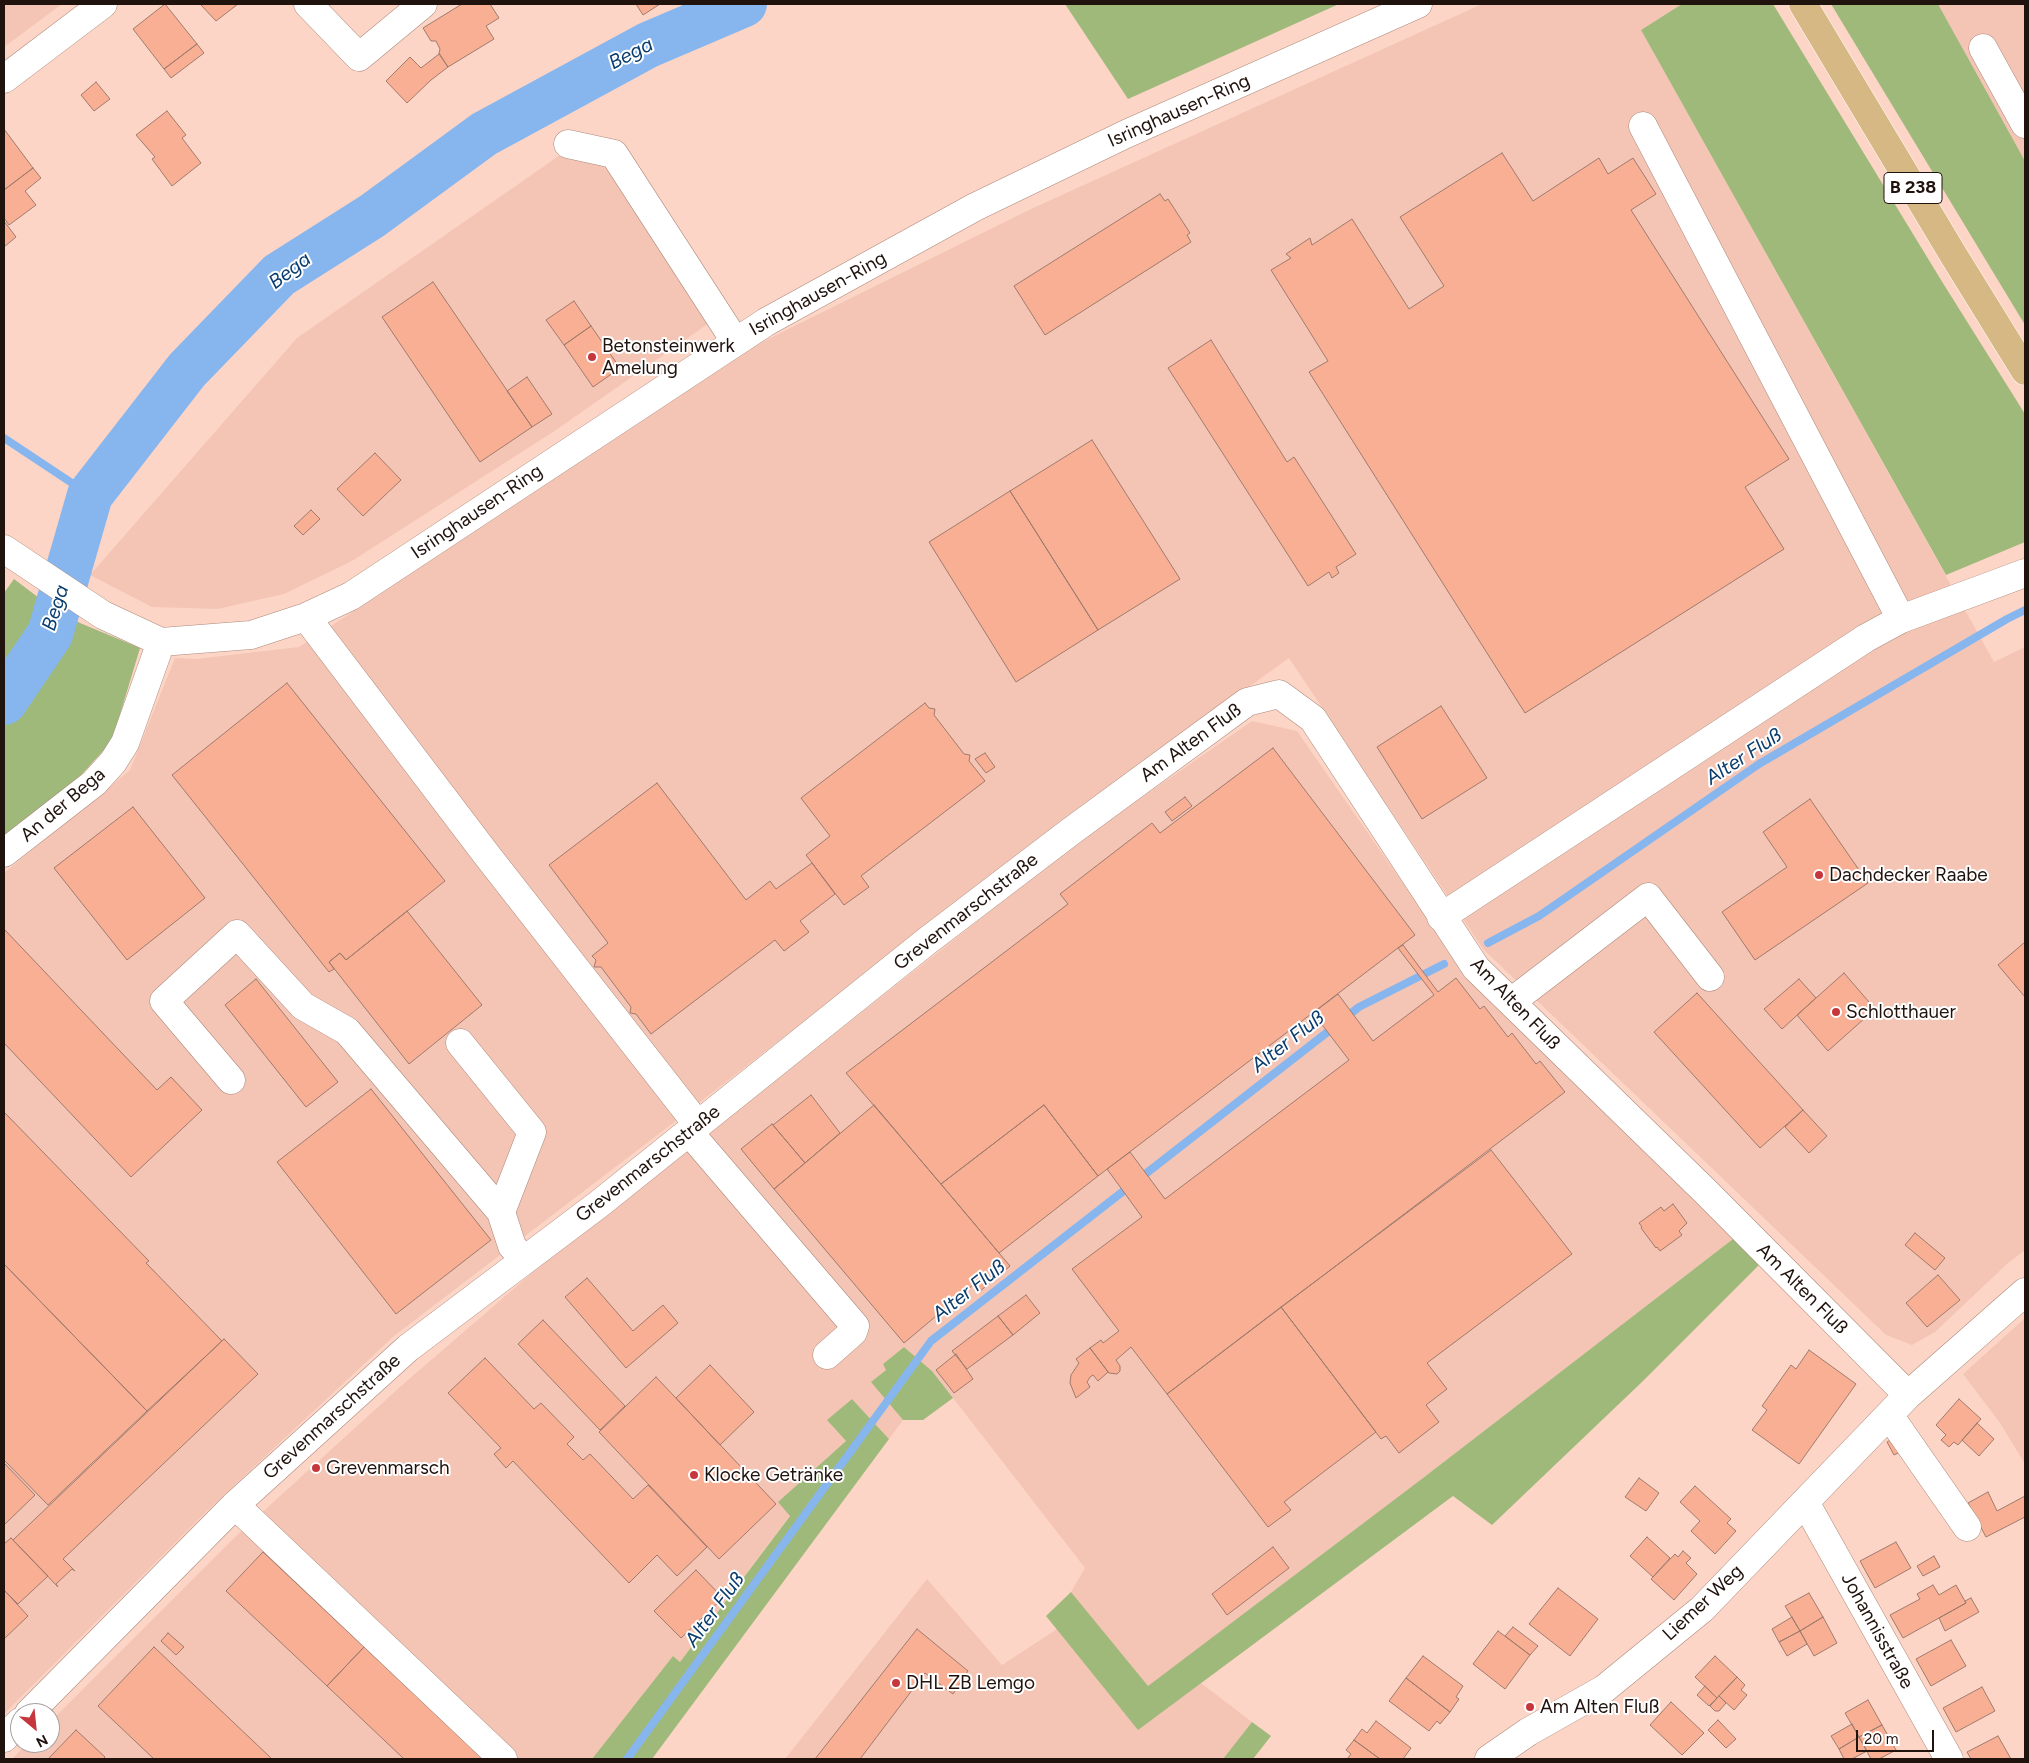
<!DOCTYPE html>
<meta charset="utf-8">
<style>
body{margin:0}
#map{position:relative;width:2029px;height:1763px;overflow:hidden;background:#fdd5c6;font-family:Figtree,sans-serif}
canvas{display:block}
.frame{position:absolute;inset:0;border:5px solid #20120d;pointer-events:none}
.north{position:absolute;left:10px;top:1703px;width:50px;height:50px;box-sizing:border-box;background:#fff;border:1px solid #a6a09e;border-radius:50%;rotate:152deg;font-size:14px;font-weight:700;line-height:20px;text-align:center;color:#20120d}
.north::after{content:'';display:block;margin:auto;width:18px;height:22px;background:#c5363d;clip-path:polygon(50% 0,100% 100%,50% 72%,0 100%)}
.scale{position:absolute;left:1856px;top:1730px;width:78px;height:22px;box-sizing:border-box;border:2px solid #20120d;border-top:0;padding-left:6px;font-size:15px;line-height:18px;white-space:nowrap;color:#20120d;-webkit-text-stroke:4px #fff;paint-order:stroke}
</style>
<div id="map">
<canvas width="2029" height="1763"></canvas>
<div class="frame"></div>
<div class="north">N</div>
<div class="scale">20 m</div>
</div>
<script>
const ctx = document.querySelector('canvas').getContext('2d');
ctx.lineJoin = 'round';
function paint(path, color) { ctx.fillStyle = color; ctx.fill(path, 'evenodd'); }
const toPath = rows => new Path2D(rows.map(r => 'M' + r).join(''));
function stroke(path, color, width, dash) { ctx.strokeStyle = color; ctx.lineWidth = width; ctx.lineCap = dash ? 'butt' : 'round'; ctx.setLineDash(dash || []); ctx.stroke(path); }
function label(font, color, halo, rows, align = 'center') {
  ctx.font = font + ' Figtree,sans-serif'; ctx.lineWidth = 4; ctx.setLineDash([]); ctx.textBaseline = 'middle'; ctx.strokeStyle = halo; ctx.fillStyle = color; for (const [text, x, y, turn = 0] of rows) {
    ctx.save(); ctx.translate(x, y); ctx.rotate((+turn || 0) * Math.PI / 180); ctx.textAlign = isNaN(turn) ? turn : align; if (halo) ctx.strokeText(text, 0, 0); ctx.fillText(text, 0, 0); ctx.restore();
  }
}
const built = toPath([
 [4,4,62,4,4,47],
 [1482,4,1682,4,1641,30,1994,662,2025,647,2025,1250,2007,1264,1935,1332,1912,1345,1886,1335,1483,949,1289,658,1054,827,677,1120,394,1336,211,1507,4,1714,4,873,130,770,175,658,196,659,299,647,760,343,1031,209],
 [1938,4,2025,4,2025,161],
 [563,153,614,165,712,321,556,430,352,561,284,594,217,609,152,607,90,575,297,338],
 [1252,721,1297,731,1464,971,1733,1239,1423,1478,1147,1687,1071,1592,1085,1568,932,1371,904,1347,883,1364,887,1369,872,1382,903,1420,889,1439,852,1399,828,1420,846,1441,779,1501,790,1515,680,1662,673,1656,592,1759,12,1759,28,1743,50,1743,50,1722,235,1537,401,1386,539,1267,1079,841],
 [2025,1318,2025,1464,2000,1423,1963,1374],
 [927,1579,1002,1665,1057,1629,1138,1729,1201,1683,1252,1722,1223,1759,785,1759]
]);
const green = toPath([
 [1065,4,1339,4,1128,99],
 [1682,4,1773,4,1941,280,2025,414,2025,542,1946,575,1641,30],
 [1831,4,1938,4,2025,161,2025,325],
 [14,579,43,601,80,623,140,648,112,741,81,775,4,837,4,593],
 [1733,1239,1761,1263,1643,1381,1492,1525,1453,1496,1138,1730,1046,1616,1071,1592,1148,1686,1423,1478],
 [904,1347,932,1371,953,1398,923,1420,903,1420,871,1382,886,1370,883,1364],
 [852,1399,889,1439,652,1759,592,1759,673,1656,680,1662,790,1516,778,1502,846,1441,827,1420],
 [1252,1722,1271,1736,1253,1759,1223,1759]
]);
const stream = toPath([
 [4,438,90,495],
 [1488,943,1539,916,1759,764,2007,619,2025,610],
 [1345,1018,1359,1007,1444,964],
 [627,1759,931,1341,1334,1027]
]);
const river = toPath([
 [4,702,50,634,90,495,187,370,279,275,372,216,484,134,648,45,744,4]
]);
const building = toPath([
 [165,4,197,44,164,69,133,29,165,4],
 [200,4,238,4,216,21,200,4],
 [462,4,490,4,499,18,486,26,494,39,448,67,439,53,440,49,436,41,431,41,423,28,462,4],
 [636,4,660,4,643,15,636,4],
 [197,44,204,53,171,78,164,69,197,44],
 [439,54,448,67,431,80,407,103,386,81,410,57,421,68,439,54],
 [96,82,110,99,94,111,81,95,96,82],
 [167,111,186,135,182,138,201,163,172,186,152,159,155,157,136,135,167,111],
 [4,129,33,168,4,190,4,129],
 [1502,153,1533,201,1599,158,1608,174,1633,158,1656,194,1631,210,1789,459,1745,487,1784,549,1525,713,1309,372,1328,361,1271,270,1291,258,1286,254,1310,238,1312,245,1352,219,1409,309,1444,286,1400,217,1502,153],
 [33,168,41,178,25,191,36,205,9,225,4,218,4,190,33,168],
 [1160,194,1165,201,1168,199,1190,233,1187,235,1191,242,1045,335,1014,286,1160,194],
 [4,221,16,237,4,247,4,221],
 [433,282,532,427,480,462,382,317,433,282],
 [574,301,591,326,564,345,546,320,574,301],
 [591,326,620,368,593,387,564,345,591,326],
 [1211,340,1287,462,1294,457,1356,554,1336,567,1339,573,1332,578,1329,572,1308,586,1168,368,1211,340],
 [527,377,552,414,532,427,507,391,527,377],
 [1092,440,1180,579,1098,630,1010,491,1092,440],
 [375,453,401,480,363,516,337,489,375,453],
 [1010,491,1098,630,1016,682,929,542,1010,491],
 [311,510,320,519,303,535,294,526,311,510],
 [287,683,445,881,346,960,340,953,329,962,334,969,329,972,172,775,287,683],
 [925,703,929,708,935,709,934,715,964,754,970,755,969,761,985,781,861,876,869,887,844,905,806,855,830,836,801,798,925,703],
 [1441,706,1487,778,1422,819,1377,747,1441,706],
 [1273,748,1415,935,1098,1176,1044,1105,941,1184,846,1073,1068,904,1060,894,1152,823,1160,833,1273,748],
 [985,753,995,767,986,773,975,759,985,753],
 [657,783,746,900,770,881,776,889,812,863,835,894,800,921,809,932,784,951,775,940,651,1034,636,1014,630,1013,631,1007,601,967,594,967,596,960,592,956,608,943,549,865,657,783],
 [1185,797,1192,806,1172,821,1165,812,1185,797],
 [1810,799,1868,883,1755,960,1722,912,1787,867,1763,832,1810,799],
 [133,807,205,898,127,960,54,868,133,807],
 [407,911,482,1005,409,1064,329,962,340,953,346,960,407,911],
 [4,929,157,1090,171,1077,202,1110,131,1177,4,1043,4,929],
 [2025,942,2025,997,1998,965,2025,942],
 [1403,945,1438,992,1456,978,1480,1009,1484,1006,1508,1037,1512,1033,1536,1064,1540,1061,1565,1092,1167,1394,1131,1347,1116,1360,1120,1366,1120,1371,1117,1374,1109,1373,1090,1348,1101,1340,1103,1343,1119,1331,1072,1269,1142,1217,1107,1169,1130,1152,1165,1199,1349,1060,1313,1013,1338,994,1373,1041,1434,995,1398,948,1403,945],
 [1844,973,1875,1009,1828,1051,1797,1015,1844,973],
 [256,979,338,1082,306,1107,225,1005,256,979],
 [1799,979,1816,998,1782,1029,1764,1009,1799,979],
 [1697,993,1803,1110,1760,1148,1654,1032,1697,993],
 [371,1089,491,1240,396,1314,277,1162,371,1089],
 [811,1095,840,1133,805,1163,773,1125,811,1095],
 [874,1105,1010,1266,979,1292,973,1285,904,1343,774,1189,874,1105],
 [1044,1105,1098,1176,999,1253,941,1184,1044,1105],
 [1803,1110,1827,1136,1809,1153,1785,1127,1803,1110],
 [4,1112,149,1261,146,1263,222,1341,147,1411,4,1264,4,1112],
 [772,1124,805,1163,774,1189,741,1149,772,1124],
 [1491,1150,1572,1254,1427,1363,1447,1389,1426,1405,1439,1422,1399,1453,1386,1436,1381,1439,1281,1307,1491,1150],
 [1673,1204,1687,1223,1679,1231,1682,1235,1660,1251,1657,1247,1656,1248,1641,1228,1642,1227,1639,1223,1661,1207,1664,1211,1673,1204],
 [1915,1233,1945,1258,1935,1270,1905,1245,1915,1233],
 [4,1264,147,1411,48,1505,4,1460,4,1264],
 [1938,1275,1960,1300,1927,1327,1906,1303,1938,1275],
 [587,1278,633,1331,663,1305,678,1323,626,1368,565,1297,587,1278],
 [1026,1295,1040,1313,1013,1335,998,1316,1026,1295],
 [1281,1307,1376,1432,1284,1502,1291,1510,1268,1527,1167,1394,1281,1307],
 [998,1316,1013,1335,967,1369,952,1351,998,1316],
 [543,1320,625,1406,600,1430,518,1344,543,1320],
 [224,1339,258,1374,63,1559,75,1571,72,1569,56,1584,58,1587,13,1540,224,1339],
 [1090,1348,1108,1372,1098,1381,1093,1375,1090,1377,1087,1382,1090,1387,1076,1398,1070,1383,1071,1375,1079,1363,1076,1359,1090,1348],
 [1809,1350,1856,1384,1799,1464,1752,1430,1767,1410,1762,1406,1791,1365,1796,1369,1809,1350],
 [956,1354,973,1379,954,1393,936,1370,956,1354],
 [485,1358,534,1409,541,1403,574,1437,567,1444,583,1460,590,1454,633,1499,648,1485,707,1547,677,1576,657,1555,629,1583,513,1461,506,1468,494,1454,501,1448,448,1393,485,1358],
 [710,1365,754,1412,720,1445,676,1398,710,1365],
 [656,1377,776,1504,719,1559,599,1432,656,1377],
 [1959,1399,1981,1419,1958,1445,1954,1442,1949,1447,1941,1440,1946,1435,1936,1425,1959,1399],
 [1977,1423,1994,1439,1979,1456,1962,1440,1977,1423],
 [1895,1437,1902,1451,1894,1455,1887,1442,1895,1437],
 [4,1463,35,1495,4,1525,4,1463],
 [1639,1478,1659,1493,1646,1511,1625,1497,1639,1478],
 [1695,1486,1731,1519,1727,1523,1736,1531,1715,1554,1691,1531,1700,1521,1680,1502,1695,1486],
 [1988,1492,1997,1511,2025,1496,2025,1517,1986,1537,1968,1503,1988,1492],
 [1647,1537,1670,1558,1653,1577,1630,1556,1647,1537],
 [11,1538,48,1576,18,1604,4,1590,4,1544,11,1538],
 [1896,1542,1911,1568,1875,1588,1860,1561,1896,1542],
 [1273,1547,1289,1568,1227,1615,1212,1594,1273,1547],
 [1683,1551,1691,1558,1686,1563,1697,1574,1674,1600,1651,1579,1675,1554,1678,1557,1683,1551],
 [263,1552,364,1647,327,1686,226,1591,263,1552],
 [1934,1556,1940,1567,1923,1576,1917,1566,1934,1556],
 [696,1570,723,1598,681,1638,654,1611,696,1570],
 [1933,1585,1939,1595,1956,1585,1966,1603,1903,1638,1890,1615,1920,1599,1917,1594,1933,1585],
 [1558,1588,1598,1619,1570,1656,1529,1624,1558,1588],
 [4,1590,28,1616,4,1639,4,1590],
 [1809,1593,1823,1617,1800,1631,1785,1606,1809,1593],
 [1971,1598,1979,1612,1945,1631,1939,1618,1966,1603,1965,1601,1971,1598],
 [1792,1617,1800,1631,1779,1642,1772,1629,1792,1617],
 [1823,1617,1837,1643,1814,1656,1800,1631,1823,1617],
 [1513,1627,1538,1646,1530,1655,1505,1636,1513,1627],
 [917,1629,968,1671,953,1694,925,1673,860,1759,815,1759,917,1629],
 [1498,1631,1530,1655,1505,1689,1473,1664,1498,1631],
 [1800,1631,1807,1644,1787,1656,1779,1642,1800,1631],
 [168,1633,184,1647,176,1655,161,1641,168,1633],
 [1951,1640,1966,1666,1931,1686,1916,1659,1951,1640],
 [154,1647,272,1759,154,1759,98,1706,154,1647],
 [364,1647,483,1759,404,1759,327,1686,364,1647],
 [1423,1656,1463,1686,1456,1697,1459,1699,1450,1712,1406,1678,1423,1656],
 [1715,1656,1737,1677,1717,1698,1695,1677,1715,1656],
 [1737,1677,1745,1685,1741,1690,1747,1695,1734,1710,1719,1696,1737,1677],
 [1406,1678,1450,1712,1440,1724,1437,1721,1429,1731,1389,1701,1406,1678],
 [1705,1686,1717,1698,1709,1706,1697,1695,1705,1686],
 [1982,1687,1995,1711,1956,1732,1943,1708,1982,1687],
 [1719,1696,1726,1703,1719,1711,1715,1711,1710,1706,1719,1696],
 [1868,1700,1882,1725,1859,1737,1845,1713,1868,1700],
 [1671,1702,1704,1733,1682,1755,1650,1725,1671,1702],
 [1718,1720,1736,1739,1726,1748,1708,1730,1718,1720],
 [1376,1721,1411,1748,1403,1759,1380,1759,1354,1740,1362,1729,1367,1733,1376,1721],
 [1852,1724,1859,1737,1839,1749,1831,1736,1852,1724],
 [1882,1725,1896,1750,1879,1759,1871,1759,1859,1737,1882,1725],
 [76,1730,105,1757,103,1759,48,1759,76,1730],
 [1998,1736,2011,1759,1971,1759,1967,1752,1998,1736],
 [1859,1737,1867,1751,1852,1759,1844,1759,1839,1749,1859,1737],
 [1354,1740,1380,1759,1347,1759,1351,1754,1346,1750,1354,1740]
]);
const minor = toPath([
 [308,4,359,57,423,4],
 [1983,48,2025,124],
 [4,79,103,4],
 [1643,126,1901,619],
 [568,144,614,154,735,341],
 [4,549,103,615,161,642,251,635,306,617,351,596,766,322,975,207,1126,134,1418,4],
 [306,617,486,854,698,1125],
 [4,853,94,783,113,762,125,743,161,642],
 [1441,917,1866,638,1901,619,2025,573],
 [1511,1002,1648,897,1710,977],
 [460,1043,532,1132,501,1212,512,1246,524,1260],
 [231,1080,164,1001,237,934,303,1006,347,1031,501,1212],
 [689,1132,855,1326,853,1332,827,1355],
 [1889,1415,1967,1527],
 [1805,1502,1949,1759],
 [235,1505,503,1759],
 [29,1713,235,1505,408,1348,599,1204,927,941,1070,832,1247,702,1279,694,1313,719,1476,968,1706,1192,1908,1395],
 [4,1738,20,1722],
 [1489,1759,1528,1732,1604,1689,1702,1609,1908,1395,2025,1292]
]);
const major = toPath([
 [1803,4,1954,256,2025,371]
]);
const markers = [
 [592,357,5,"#c5363d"],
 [1819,875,5,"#c5363d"],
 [1836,1012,5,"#c5363d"],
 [316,1468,5,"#c5363d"],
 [694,1475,5,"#c5363d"],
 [896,1683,5,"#c5363d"],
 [1530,1707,5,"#c5363d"]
];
const shields = [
 [1913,188,58]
];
const shieldNames = [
 ["B 238",1913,188]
];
const streetNames = [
 ["Isringhausen-Ring",1179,111,-24],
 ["Isringhausen-Ring",818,294,-29],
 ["Isringhausen-Ring",477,512,-34],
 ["Am Alten Fluß",1191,743,-36],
 ["An der Bega",63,805,-40],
 ["Grevenmarschstraße",966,912,-38],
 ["Am Alten Fluß",1515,1004,46],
 ["Grevenmarschstraße",648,1164,-38],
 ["Am Alten Fluß",1802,1289,45],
 ["Grevenmarschstraße",332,1417,-42],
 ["Liemer Weg",1703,1603,-43],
 ["Johannisstraße",1877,1631,61]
];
const poiNames = [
 ["Betonsteinwerk",602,346],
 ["Amelung",602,368],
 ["Dachdecker Raabe",1829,875],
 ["Schlotthauer",1846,1012],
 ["Grevenmarsch",326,1468],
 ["Klocke Getränke",704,1475],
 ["DHL ZB Lemgo",906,1683],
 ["Am Alten Fluß",1540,1707]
];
const waterNames = [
 ["Bega",631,54,-27],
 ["Bega",290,271,-37],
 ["Bega",56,608,-72],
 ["Alter Fluß",1744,757,-33],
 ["Alter Fluß",1288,1042,-38],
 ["Alter Fluß",969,1291,-38],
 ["Alter Fluß",715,1610,-54]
];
paint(built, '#f4c5b5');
paint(green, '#9fb97b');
stroke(stream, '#87b6ee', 8);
stroke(river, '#87b6ee', 46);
paint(building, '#f9af94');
stroke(building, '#9f7b6e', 1);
stroke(minor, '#ac887a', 29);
stroke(major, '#fff', 29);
stroke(minor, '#fff', 28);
stroke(major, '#d5b883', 28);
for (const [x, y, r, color] of markers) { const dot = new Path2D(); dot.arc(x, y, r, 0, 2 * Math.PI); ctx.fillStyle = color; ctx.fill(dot); stroke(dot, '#fff', 2); }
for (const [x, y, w] of shields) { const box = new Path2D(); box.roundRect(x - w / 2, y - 15.5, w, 31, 4); ctx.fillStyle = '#fff'; ctx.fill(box); stroke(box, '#20120d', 1); }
label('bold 18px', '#20120d', null, shieldNames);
label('19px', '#20120d', '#fff', streetNames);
label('19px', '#20120d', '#fff', poiNames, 'left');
label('italic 20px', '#0a3c6d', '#fff', waterNames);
</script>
